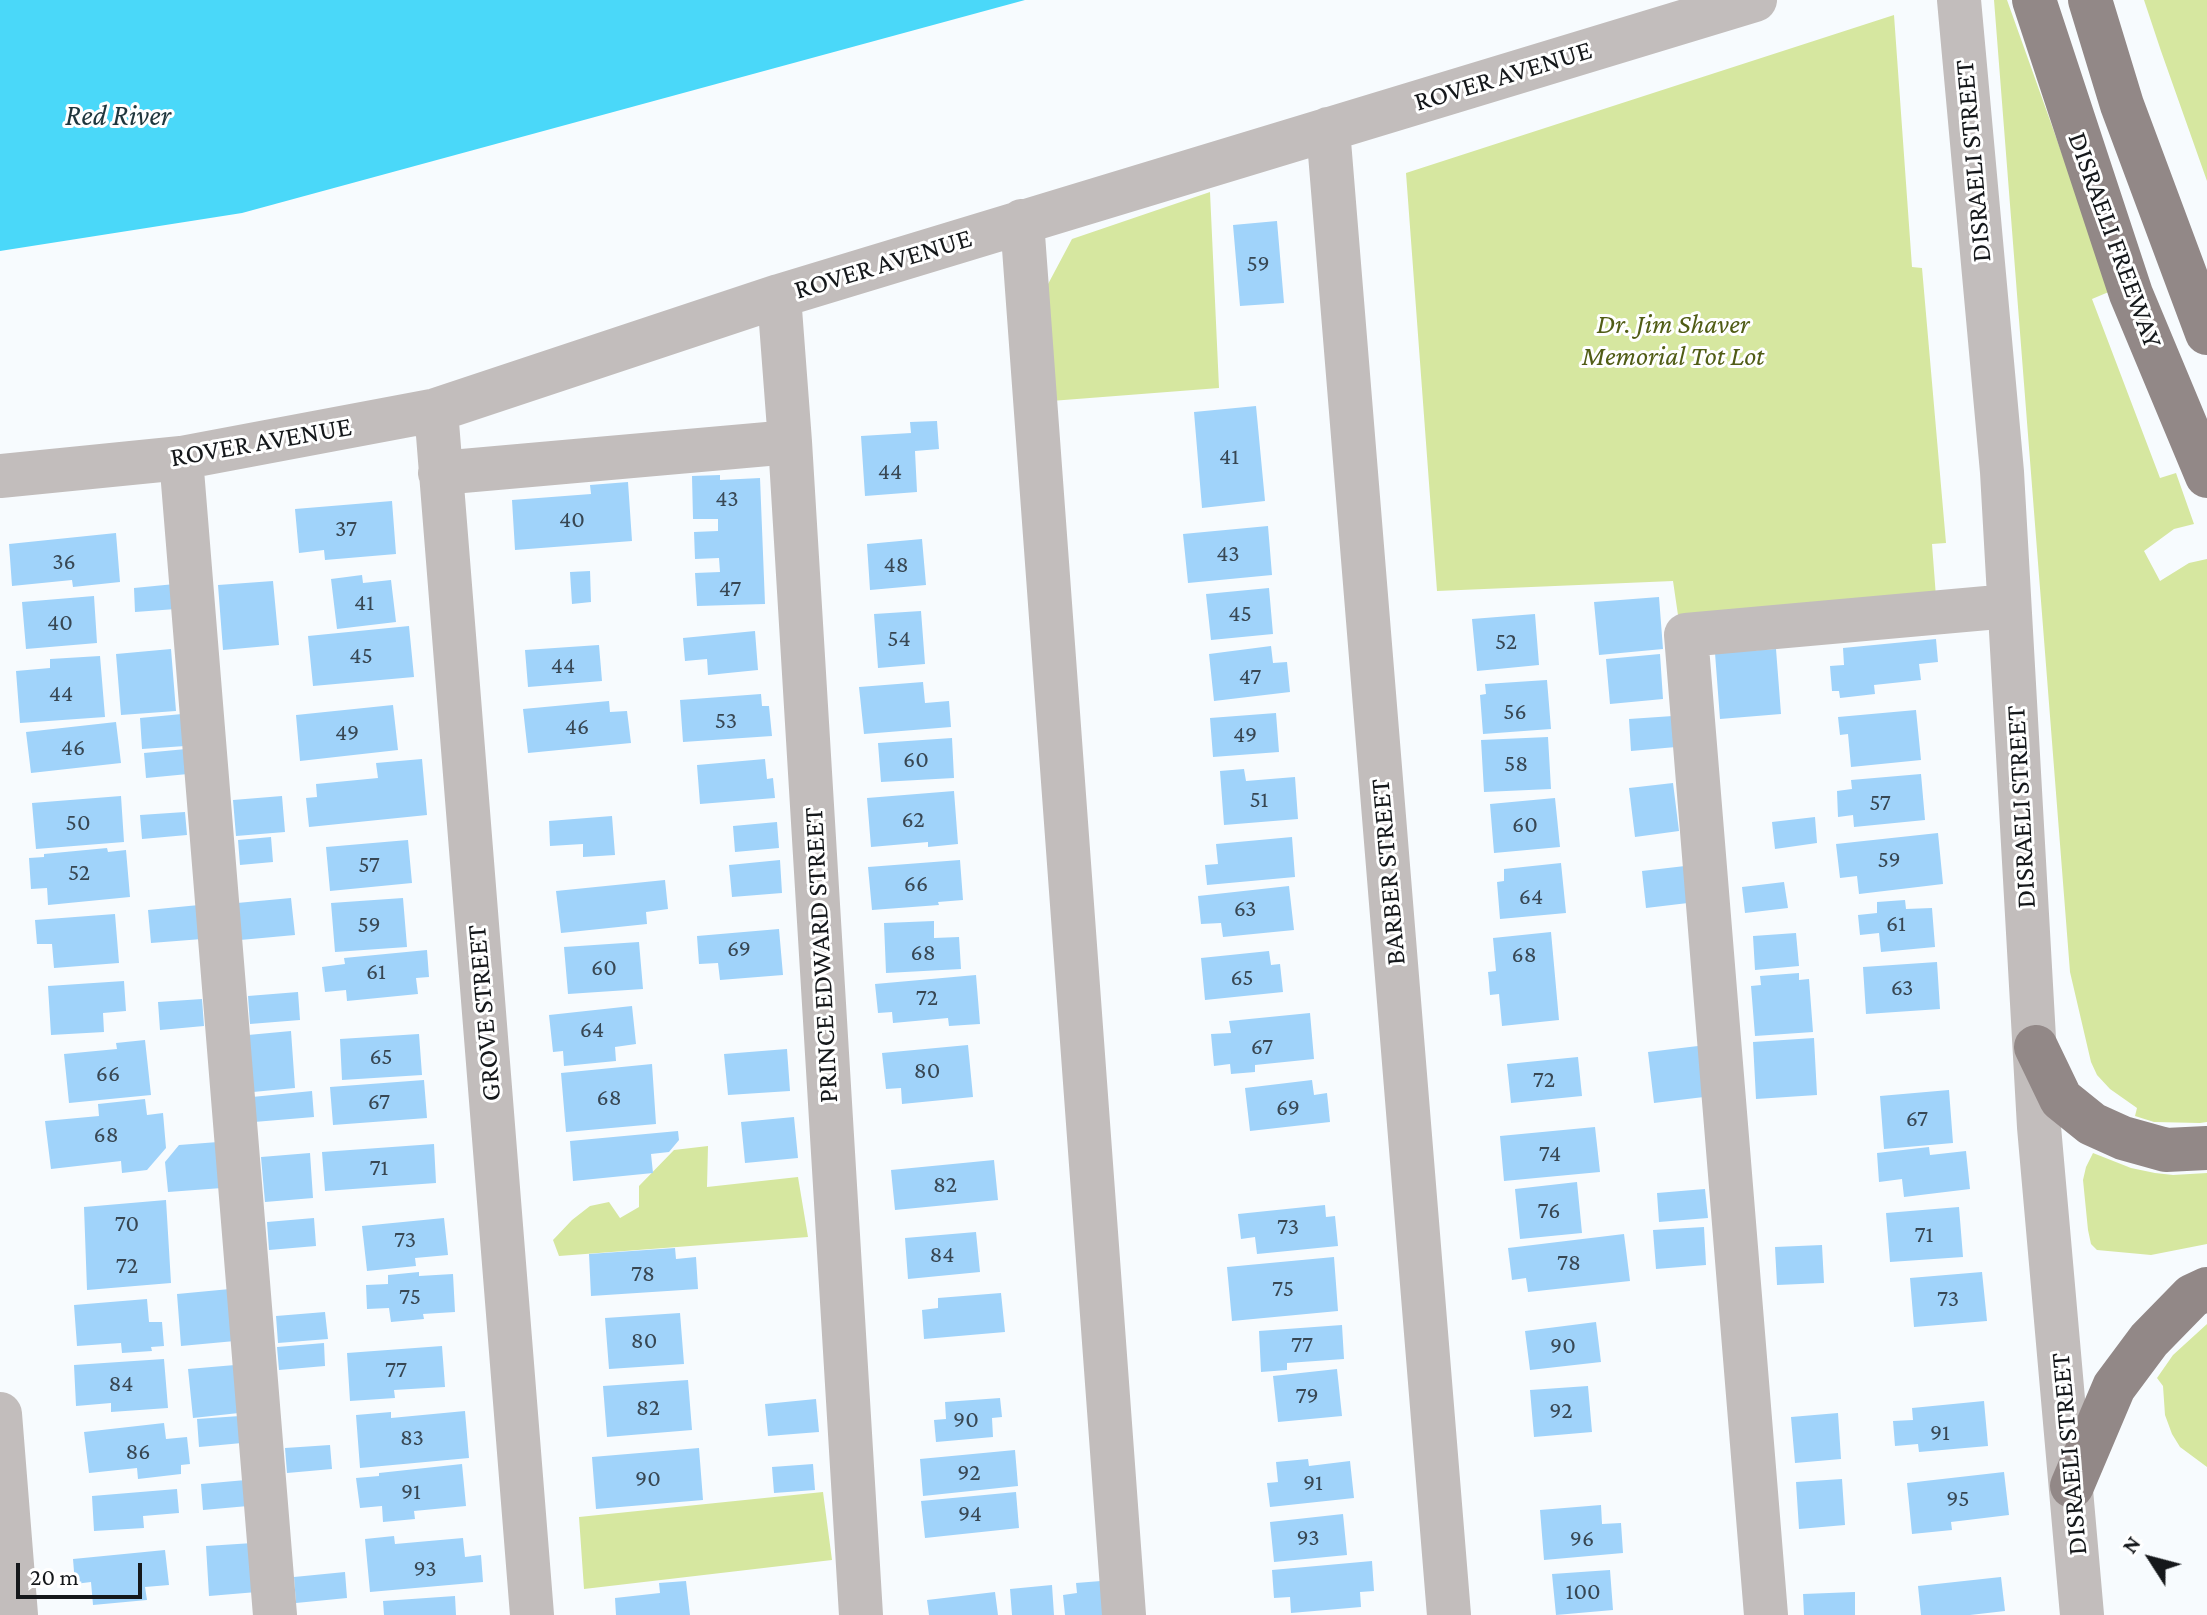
<!DOCTYPE html>
<style>
body{margin:0}
#map{position:relative;width:2207px;height:1615px;overflow:hidden;background:#f7fbfe;font-family:"Crimson Pro",serif}
canvas{display:block}
.north{position:absolute;left:2111px;top:1519px;width:80px;height:80px;-webkit-text-stroke:6px #fff;paint-order:stroke;rotate:306deg;font-size:22px;font-weight:700;line-height:32px;text-align:center;color:#15181b}
.north::after{content:'';display:block;margin:auto;width:28px;height:36px;background:#15181b;clip-path:polygon(50% 0,100% 100%,50% 72%,0 100%)}
.scale{position:absolute;left:16px;top:1563px;width:126px;height:36px;box-sizing:border-box;border:4px solid #15181b;border-top:0;padding-left:10px;font-size:24px;line-height:28px;white-space:nowrap;color:#15181b;-webkit-text-stroke:6px #fff;paint-order:stroke}
</style>
<div id="map">
<canvas width="2207" height="1615"></canvas>
<div class="north">N</div>
<div class="scale">20 m</div>
</div>
<script>
const ctx = document.querySelector('canvas').getContext('2d');
ctx.lineJoin = 'round';
function paint(path, color) { ctx.fillStyle = color; ctx.fill(path, 'evenodd'); }
const toPath = rows => new Path2D(rows.map(r => 'M' + r).join(''));
function stroke(path, color, width, dash) { ctx.strokeStyle = color; ctx.lineWidth = width; ctx.lineCap = dash ? 'butt' : 'round'; ctx.setLineDash(dash || []); ctx.stroke(path); }
function label(font, color, halo, rows, align = 'center') {
  ctx.font = font + ' "Crimson Pro",serif'; ctx.lineWidth = 6; ctx.setLineDash([]); ctx.textBaseline = 'middle'; ctx.strokeStyle = halo; ctx.fillStyle = color; for (const [text, x, y, turn = 0] of rows) {
    ctx.save(); ctx.translate(x, y); ctx.rotate((+turn || 0) * Math.PI / 180); ctx.textAlign = isNaN(turn) ? turn : align; if (halo) ctx.strokeText(text, 0, 0); ctx.fillText(text, 0, 0); ctx.restore();
  }
}
const green = toPath([
 [1994,0,2007,0,2111,291,2092,299,2160,478,2176,473,2194,524,2174,529,2144,551,2160,581,2189,563,2207,559,2207,1122,2200,1123,2154,1122,2135,1116,2137,1108,2110,1089,2097,1075,2091,1062,2070,972],
 [2144,0,2207,0,2207,181,2161,51],
 [1894,15,1912,267,1922,268,1946,543,1932,544,1936,597,1679,622,1673,581,1437,591,1406,173],
 [1210,192,1219,388,1051,401,1047,286,1072,239],
 [708,1146,707,1187,798,1177,808,1237,559,1256,553,1240,572,1220,590,1206,609,1202,620,1218,639,1207,639,1186,674,1150],
 [2093,1153,2131,1168,2155,1173,2173,1175,2207,1173,2207,1244,2151,1255,2097,1250,2091,1244,2088,1230,2083,1180,2086,1167],
 [2207,1324,2207,1467,2180,1447,2172,1434,2165,1415,2163,1386,2157,1378,2173,1355],
 [823,1492,832,1560,584,1589,579,1517]
]);
const water = toPath([
 [0,0,1025,0,242,213,0,251]
]);
const building = toPath([
 [1277,221,1284,303,1240,306,1233,225],
 [1256,406,1265,501,1202,508,1194,412],
 [937,421,939,449,915,451,917,492,865,496,861,436,911,433,910,422],
 [720,475,720,480,760,478,765,604,697,606,695,573,720,572,719,558,695,559,694,532,718,531,718,519,693,519,692,476],
 [628,482,632,541,515,550,512,500,591,494,590,485],
 [392,501,396,554,325,560,324,550,299,553,295,509],
 [1268,526,1272,575,1188,583,1183,534],
 [116,533,120,582,73,587,72,580,12,586,9,544],
 [922,539,926,585,870,590,867,544],
 [590,571,591,602,572,604,570,572],
 [362,575,363,583,391,580,396,622,337,629,331,579],
 [273,581,279,645,223,650,218,585],
 [175,584,176,609,135,612,134,588],
 [1269,588,1273,634,1211,640,1206,594],
 [94,596,97,643,26,649,22,602],
 [1659,597,1663,649,1599,655,1594,602],
 [921,611,925,664,878,668,874,614],
 [1535,614,1539,665,1477,671,1472,619],
 [409,626,414,677,313,686,308,636],
 [755,631,758,670,708,675,707,659,685,661,683,638],
 [1936,639,1938,662,1919,664,1921,680,1874,685,1875,694,1840,698,1839,691,1832,691,1830,666,1844,665,1843,648],
 [599,645,602,681,528,687,525,650],
 [1271,646,1273,663,1287,662,1290,692,1214,701,1209,654],
 [171,649,176,711,121,715,116,654],
 [1776,649,1781,714,1720,719,1715,653],
 [1660,654,1663,699,1610,704,1606,659],
 [100,656,105,717,20,723,16,671,50,668,50,659],
 [1547,680,1551,729,1483,734,1480,695,1486,694,1485,684],
 [923,682,925,703,949,701,951,727,864,734,859,687],
 [761,694,762,706,769,706,772,736,683,742,680,700],
 [609,701,610,712,627,711,631,743,528,753,523,709],
 [393,705,398,750,300,761,296,715],
 [1916,710,1921,760,1851,767,1848,734,1840,735,1838,717],
 [1276,713,1279,752,1213,757,1210,718],
 [182,714,185,746,142,749,140,718],
 [1673,716,1676,747,1631,751,1629,719],
 [116,722,121,763,31,773,26,732],
 [1548,737,1551,789,1484,792,1481,740],
 [952,738,954,778,881,782,878,743],
 [186,749,188,774,146,778,144,753],
 [422,759,427,815,309,827,306,798,317,797,316,784,378,778,376,763],
 [765,759,767,779,773,778,775,798,700,804,697,765],
 [1244,769,1246,781,1295,777,1298,819,1224,825,1220,771],
 [1921,774,1925,820,1854,827,1853,815,1838,817,1837,791,1852,789,1851,780],
 [1673,783,1679,831,1635,837,1629,788],
 [954,791,958,844,928,847,928,842,871,847,867,798],
 [121,796,124,842,36,849,32,803],
 [282,796,285,832,236,836,233,800],
 [1555,798,1560,847,1494,853,1490,804],
 [185,812,187,835,142,839,140,815],
 [612,816,615,855,583,857,583,844,550,846,549,821],
 [1815,817,1817,843,1775,849,1772,822],
 [777,822,779,848,735,852,733,826],
 [1938,833,1943,884,1859,894,1857,876,1840,878,1836,844],
 [271,837,273,862,240,865,238,840],
 [1292,837,1295,877,1207,885,1205,865,1218,864,1216,844],
 [408,840,412,883,330,891,326,847],
 [107,848,108,852,126,850,130,897,48,905,47,888,31,889,29,858,44,857,44,854],
 [780,860,782,893,732,897,729,865],
 [960,860,963,900,938,902,939,905,872,910,868,867],
 [1561,863,1566,913,1500,919,1497,882,1504,881,1504,869],
 [1685,866,1688,903,1646,908,1642,871],
 [665,880,668,909,646,912,647,924,561,933,556,891],
 [1784,882,1788,908,1745,913,1742,887],
 [1289,886,1294,930,1223,937,1221,923,1201,924,1198,896],
 [291,898,295,935,240,940,237,903],
 [403,898,407,947,335,952,331,903],
 [1905,900,1906,909,1932,908,1935,947,1881,952,1879,933,1860,935,1858,915,1877,913,1877,902],
 [199,905,202,939,151,943,148,910],
 [115,914,119,963,54,968,52,944,37,944,35,920],
 [934,921,934,938,959,937,961,969,886,973,884,923],
 [779,929,783,975,720,980,718,963,699,964,697,936],
 [1551,932,1559,1020,1502,1026,1499,994,1490,995,1489,982,1488,972,1496,971,1493,938],
 [1796,933,1799,966,1755,970,1753,936],
 [639,942,643,989,568,994,564,947],
 [427,950,429,977,416,978,418,994,347,1001,346,990,325,992,322,967,345,964,344,958],
 [1269,951,1271,965,1280,964,1283,992,1205,1000,1201,958],
 [1937,962,1940,1009,1866,1014,1863,967],
 [1799,973,1799,980,1809,979,1813,1032,1755,1036,1751,986,1761,985,1760,976],
 [976,975,980,1024,949,1026,948,1018,893,1023,892,1012,878,1013,875,984],
 [124,981,126,1011,103,1013,104,1032,51,1035,48,986],
 [298,992,300,1020,250,1024,248,996],
 [202,999,204,1026,160,1030,158,1002],
 [632,1006,636,1044,615,1047,616,1061,564,1066,563,1051,553,1052,549,1015],
 [1310,1013,1314,1059,1255,1065,1255,1072,1231,1074,1230,1064,1214,1066,1211,1034,1231,1033,1229,1021],
 [291,1031,295,1088,253,1092,248,1035],
 [419,1034,422,1075,342,1080,340,1039],
 [1814,1038,1817,1095,1756,1099,1753,1042],
 [145,1040,151,1095,69,1103,64,1054,117,1049,116,1043],
 [968,1045,973,1097,902,1104,901,1088,886,1089,882,1053],
 [1698,1046,1704,1097,1654,1103,1648,1052],
 [787,1049,790,1091,728,1095,724,1054],
 [1578,1057,1582,1096,1511,1103,1507,1064],
 [652,1064,656,1124,566,1132,561,1073],
 [424,1080,427,1118,333,1125,330,1087],
 [1312,1080,1314,1095,1327,1093,1330,1122,1250,1131,1245,1088],
 [1949,1090,1953,1143,1884,1149,1880,1096],
 [312,1091,314,1117,254,1122,252,1097],
 [145,1099,147,1115,163,1113,166,1148,147,1170,122,1173,121,1161,51,1169,45,1121,99,1116,98,1104],
 [794,1117,798,1158,745,1163,741,1122],
 [1595,1127,1600,1172,1504,1181,1500,1136],
 [678,1131,679,1140,669,1152,651,1154,653,1173,573,1181,570,1141],
 [218,1142,222,1188,168,1192,165,1162,179,1145],
 [434,1144,436,1183,325,1191,322,1152],
 [1929,1147,1930,1155,1966,1151,1970,1189,1904,1197,1902,1179,1879,1182,1877,1153],
 [310,1153,313,1198,265,1202,261,1157],
 [994,1160,998,1200,895,1210,891,1170],
 [1577,1182,1582,1233,1520,1239,1515,1189],
 [1705,1189,1708,1218,1659,1222,1657,1193],
 [166,1200,171,1283,87,1290,84,1207],
 [1325,1205,1326,1217,1335,1216,1338,1246,1257,1254,1255,1237,1241,1239,1238,1214],
 [1959,1207,1963,1257,1890,1262,1886,1213],
 [314,1218,316,1246,269,1250,267,1222],
 [444,1218,448,1255,415,1258,416,1266,367,1271,362,1226],
 [1704,1227,1706,1265,1656,1269,1653,1230],
 [976,1232,980,1272,908,1279,905,1238],
 [1624,1234,1630,1281,1528,1292,1526,1278,1512,1280,1508,1248],
 [1822,1245,1824,1283,1777,1285,1775,1247],
 [675,1248,676,1259,696,1257,698,1289,591,1296,589,1254],
 [1334,1257,1338,1311,1232,1321,1227,1267],
 [419,1272,419,1276,453,1274,455,1312,423,1314,424,1319,391,1322,389,1308,367,1309,366,1285,388,1284,388,1275],
 [1982,1272,1987,1321,1914,1327,1910,1278],
 [230,1289,235,1341,181,1346,177,1294],
 [1001,1293,1005,1332,924,1339,922,1310,938,1308,938,1298],
 [147,1299,149,1322,162,1322,164,1346,151,1347,152,1351,122,1353,121,1343,77,1346,74,1305],
 [325,1312,328,1339,278,1343,276,1316],
 [680,1313,684,1364,609,1369,605,1318],
 [1596,1322,1601,1362,1530,1370,1525,1331],
 [1342,1325,1344,1359,1287,1363,1287,1370,1261,1372,1259,1331],
 [324,1343,325,1366,279,1370,277,1347],
 [442,1346,445,1387,394,1390,395,1398,350,1401,347,1353],
 [164,1359,168,1408,111,1412,111,1403,76,1406,74,1365],
 [235,1365,239,1413,193,1418,188,1369],
 [1337,1369,1342,1416,1278,1422,1273,1376],
 [688,1380,692,1430,607,1437,603,1386],
 [1588,1386,1592,1432,1534,1437,1530,1390],
 [1000,1398,1002,1417,992,1418,993,1437,936,1442,934,1420,946,1419,945,1402],
 [816,1399,819,1432,768,1436,765,1404],
 [1984,1401,1988,1446,1919,1452,1918,1444,1895,1446,1893,1421,1913,1420,1912,1408],
 [465,1411,469,1458,360,1468,356,1415,391,1412,391,1418],
 [1838,1413,1841,1459,1795,1463,1791,1417],
 [240,1416,242,1443,199,1447,197,1419],
 [164,1423,166,1439,187,1437,190,1464,181,1465,181,1474,138,1479,137,1468,89,1473,84,1432],
 [330,1445,332,1469,287,1473,285,1448],
 [699,1448,703,1500,596,1509,592,1457],
 [1015,1450,1018,1486,923,1496,920,1459],
 [1308,1459,1309,1466,1350,1461,1354,1498,1270,1507,1267,1483,1278,1482,1276,1462],
 [462,1464,466,1506,414,1511,415,1519,383,1522,382,1506,360,1508,356,1478,379,1476,379,1473],
 [813,1464,815,1490,774,1493,772,1467],
 [2004,1472,2009,1515,1951,1522,1952,1530,1912,1534,1907,1483],
 [1842,1479,1845,1525,1799,1529,1796,1482],
 [246,1480,248,1506,203,1510,201,1484],
 [177,1489,179,1513,143,1516,144,1528,94,1531,92,1496],
 [1016,1492,1019,1528,925,1538,921,1501],
 [1601,1505,1602,1524,1621,1523,1623,1553,1544,1560,1540,1510],
 [1343,1514,1347,1555,1274,1562,1270,1522],
 [394,1536,395,1544,463,1538,465,1557,481,1555,483,1582,370,1592,365,1539],
 [253,1543,257,1592,209,1596,206,1546],
 [165,1550,169,1585,145,1587,147,1600,93,1605,91,1582,75,1584,73,1559],
 [1372,1561,1374,1591,1360,1592,1361,1607,1291,1613,1290,1597,1274,1598,1272,1570],
 [1610,1570,1613,1610,1556,1615,1552,1574],
 [345,1572,347,1598,296,1603,294,1577],
 [2001,1577,2005,1611,1970,1615,1921,1615,1918,1586],
 [686,1581,690,1615,616,1615,615,1598,660,1593,659,1583],
 [1101,1581,1108,1615,1065,1615,1063,1595,1077,1593,1076,1583],
 [1052,1585,1054,1615,1012,1615,1010,1589],
 [995,1592,998,1615,929,1615,927,1600],
 [1855,1592,1855,1615,1804,1615,1803,1594],
 [455,1596,456,1615,384,1615,383,1601]
]);
const minor = toPath([
 [1959,0,2002,472,2039,1127,2082,1615],
 [1328,129,1449,1615],
 [1022,221,1124,1615],
 [779,296,790,442,861,1615],
 [436,410,532,1615],
 [181,458,275,1615],
 [440,473,790,442],
 [0,476,181,458,436,410,779,296,1755,0],
 [0,1414,16,1615],
 [1766,1615,1686,635,2009,606]
]);
const major = toPath([
 [2034,0,2131,294,2207,476],
 [2090,0,2122,105,2207,333],
 [2036,1047,2061,1099,2092,1124,2123,1138,2166,1150,2207,1148],
 [2072,1486,2114,1387,2149,1340,2192,1296,2207,1289]
]);
const numberNames = [
 ["59",1258,264],
 ["41",1229,457],
 ["44",890,472],
 ["43",727,499],
 ["40",572,520],
 ["37",346,529],
 ["43",1228,554],
 ["36",64,562],
 ["48",896,565],
 ["47",730,589],
 ["41",364,603],
 ["45",1240,614],
 ["40",60,623],
 ["54",899,639],
 ["52",1506,642],
 ["45",361,656],
 ["44",563,666],
 ["47",1250,677],
 ["44",61,694],
 ["56",1515,712],
 ["53",726,721],
 ["46",577,727],
 ["49",347,733],
 ["49",1245,735],
 ["46",73,748],
 ["60",916,760],
 ["58",1516,764],
 ["51",1259,800],
 ["57",1880,803],
 ["62",913,820],
 ["50",78,823],
 ["60",1525,825],
 ["59",1889,860],
 ["57",369,865],
 ["52",79,873],
 ["66",916,884],
 ["64",1531,897],
 ["63",1245,909],
 ["61",1896,924],
 ["59",369,925],
 ["69",739,949],
 ["68",923,953],
 ["68",1524,955],
 ["60",604,968],
 ["61",376,972],
 ["65",1242,978],
 ["63",1902,988],
 ["72",927,998],
 ["64",592,1030],
 ["67",1262,1047],
 ["65",381,1057],
 ["80",927,1071],
 ["66",108,1074],
 ["72",1544,1080],
 ["68",609,1098],
 ["67",379,1102],
 ["69",1288,1108],
 ["67",1917,1119],
 ["68",106,1135],
 ["74",1550,1154],
 ["71",379,1168],
 ["82",945,1185],
 ["76",1549,1211],
 ["70",127,1224],
 ["73",1288,1227],
 ["71",1924,1235],
 ["73",405,1240],
 ["84",942,1255],
 ["78",1569,1263],
 ["72",127,1266],
 ["78",643,1274],
 ["75",1283,1289],
 ["75",410,1297],
 ["73",1948,1299],
 ["80",644,1341],
 ["77",1302,1345],
 ["90",1563,1346],
 ["77",396,1370],
 ["84",121,1384],
 ["79",1307,1396],
 ["82",648,1408],
 ["92",1561,1411],
 ["90",966,1420],
 ["91",1940,1433],
 ["83",412,1438],
 ["86",138,1452],
 ["92",969,1473],
 ["90",648,1479],
 ["91",1313,1483],
 ["91",411,1492],
 ["95",1958,1499],
 ["94",970,1514],
 ["93",1308,1538],
 ["96",1582,1539],
 ["93",425,1569],
 ["100",1583,1592]
];
const streetNames = [
 ["ROVER AVENUE",1503,76,-17],
 ["DISRAELI STREET",1973,161,-95],
 ["DISRAELI FREEWAY",2115,240,70],
 ["ROVER AVENUE",883,264,-17],
 ["ROVER AVENUE",261,442,-10],
 ["DISRAELI STREET",2021,807,-93],
 ["BARBER STREET",1388,872,-95],
 ["PRINCE EDWARD STREET",821,955,-93],
 ["GROVE STREET",484,1013,-95],
 ["DISRAELI STREET",2069,1454,-95]
];
const parkNames = [
 ["Dr. Jim Shaver",1673,324],
 ["Memorial Tot Lot",1673,356]
];
const waterNames = [
 ["Red River",118,116]
];
paint(green, '#d6e7a0');
paint(water, '#4ad8f9');
paint(building, '#a0d3fa');
stroke(minor, '#c2bdbc', 44);
stroke(major, '#928887', 44);
label('24px', '#384753', null, numberNames);
label('28px', '#15181b', '#fff', streetNames);
label('italic 28px', '#505c15', '#fff', parkNames);
label('italic 30px', '#1f363d', '#fff', waterNames);
</script>
